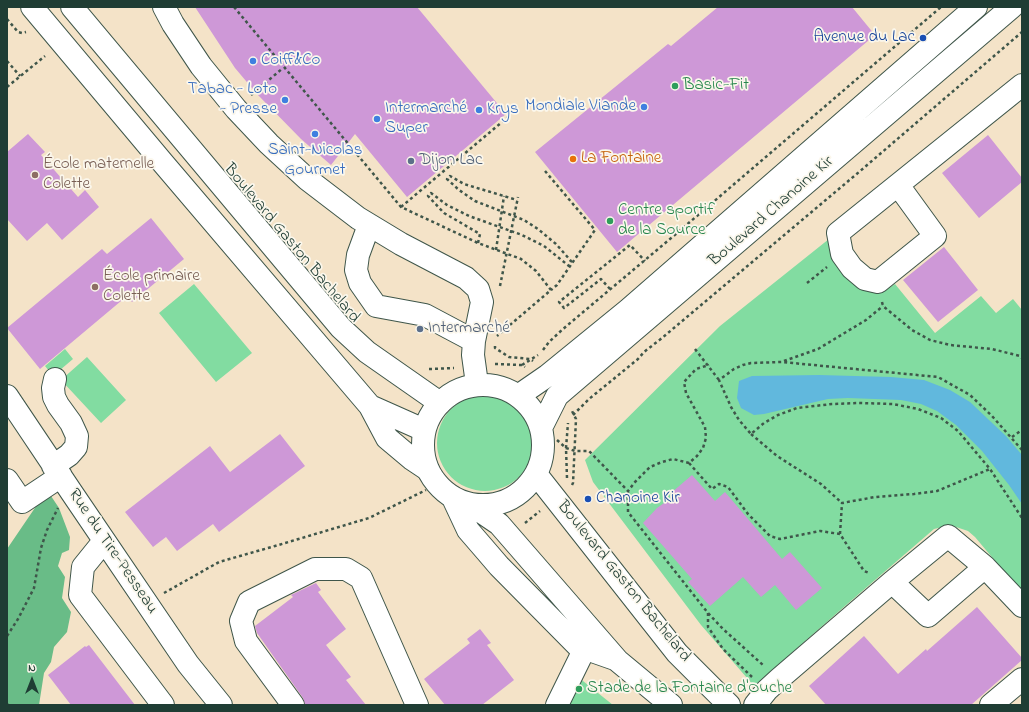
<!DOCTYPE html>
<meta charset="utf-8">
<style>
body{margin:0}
#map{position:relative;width:1029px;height:712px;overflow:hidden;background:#f4e3c8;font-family:"Indie Flower",sans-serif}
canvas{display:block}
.frame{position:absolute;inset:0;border:8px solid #1f3d34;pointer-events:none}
.north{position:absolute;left:12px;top:660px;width:40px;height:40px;-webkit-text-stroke:3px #fbf7ec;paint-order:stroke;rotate:0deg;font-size:11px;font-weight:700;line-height:16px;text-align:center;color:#1f3d34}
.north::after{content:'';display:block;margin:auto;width:14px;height:18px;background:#1f3d34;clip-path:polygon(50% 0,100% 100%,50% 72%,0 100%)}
</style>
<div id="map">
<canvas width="1029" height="712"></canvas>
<div class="frame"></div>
<div class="north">N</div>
</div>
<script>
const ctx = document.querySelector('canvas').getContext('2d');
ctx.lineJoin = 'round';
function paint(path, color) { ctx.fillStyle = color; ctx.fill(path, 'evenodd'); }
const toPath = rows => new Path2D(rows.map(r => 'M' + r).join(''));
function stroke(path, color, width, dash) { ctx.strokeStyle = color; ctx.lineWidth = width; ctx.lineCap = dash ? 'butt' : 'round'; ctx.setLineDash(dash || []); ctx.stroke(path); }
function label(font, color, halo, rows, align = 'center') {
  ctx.font = font + ' "Indie Flower",sans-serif'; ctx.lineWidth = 3.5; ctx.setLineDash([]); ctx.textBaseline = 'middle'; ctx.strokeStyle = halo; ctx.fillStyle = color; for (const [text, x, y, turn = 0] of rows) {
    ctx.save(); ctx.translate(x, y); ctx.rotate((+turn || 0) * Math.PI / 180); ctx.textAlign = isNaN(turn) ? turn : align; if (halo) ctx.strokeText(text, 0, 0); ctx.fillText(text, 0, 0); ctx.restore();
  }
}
const green = toPath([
 [839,231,878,291,886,290,895,284,935,333,981,296,996,313,1013,299,1022,310,1022,593,975,537,968,531,953,526,947,526,934,529,845,606,754,686,701,625,593,482,585,460,720,326],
 [194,284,252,353,216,382,159,313],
 [65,349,73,359,53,376,45,366],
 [87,357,126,400,101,423,61,380],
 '437 443a48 48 0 1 1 96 0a48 48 0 1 1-96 0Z',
 [573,673,613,705,559,705]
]);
const forest = toPath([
 [43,496,51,496,59,508,70,537,69,550,62,553,58,566,65,577,62,598,71,612,67,632,54,647,51,662,44,673,39,705,7,705,7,549]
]);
const water = toPath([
 [819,375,891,377,924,380,950,390,970,402,989,420,1006,436,1022,455,1022,504,1009,485,982,451,956,425,937,411,921,404,901,400,848,398,828,399,764,414,754,415,741,408,737,398,739,381,752,376]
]);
const building = toPath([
 [195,7,417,7,506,114,407,197,355,134,331,165,301,139,257,94,235,68],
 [718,7,852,7,875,35,617,252,535,152,668,44,671,46],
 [28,134,45,152,41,155,78,197,85,190,99,207,62,240,47,223,27,241,7,219,7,152],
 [988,135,1022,178,1022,182,979,218,942,173],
 [151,218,184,259,132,302,127,296,40,369,7,328,102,249,107,254],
 [944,247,978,290,938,322,903,280],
 [280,434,305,466,219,532,213,524,177,551,166,537,153,547,125,512,210,446,230,472],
 [692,475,715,501,725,492,782,559,790,552,822,588,796,610,775,585,761,597,743,577,710,606,688,582,692,579,643,523,657,508,674,496,671,493],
 [316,583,321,590,318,592,346,629,326,645,351,677,346,680,366,705,305,705,303,698,257,633,255,626,293,597,291,595],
 [977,607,1022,658,1022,660,971,705,826,705,809,686,864,636,898,674,926,649,927,651],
 [480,629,491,643,487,645,514,680,482,705,445,705,424,679,470,643,467,639],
 [89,645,135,705,71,705,48,675,85,646,86,647]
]);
const path = toPath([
 [234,7,401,207,478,243,521,259,536,271,551,290,497,336],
 [7,19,18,32,22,33,26,32],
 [7,61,20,76],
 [7,87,45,56],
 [251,95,283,68],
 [545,171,595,230,557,285,551,290],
 [401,207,508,117],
 [478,243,480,234,444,213,428,196,431,193,447,205,469,216,522,235,544,246,569,266,571,261,556,244,538,229,524,220,475,201,459,190,447,179,450,176,464,184,517,200],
 [496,250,504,196],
 [807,283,827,267],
 [500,286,518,197],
 [610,289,601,279,564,308,559,302,630,245,645,261],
 [882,302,883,306,912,330,930,340,950,345,992,349,1020,356,1022,358],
 [495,346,495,348,509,357,530,359,533,361],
 [695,349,719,380],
 [543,350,549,342,563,329,670,239,941,7],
 [784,361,818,349,866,320,883,306],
 [495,364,522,365,525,367],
 [522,365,538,355],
 [429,369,454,368],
 [573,415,589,399,638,359,644,352,662,338,859,172,1022,32],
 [751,434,777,456,821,484,842,503],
 [1012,437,1022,430],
 [557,440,566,448,575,451,589,451,628,491,635,482,650,467,662,462,673,459,689,463,697,456,703,448,706,438,705,427,686,393,684,382,696,369,709,365],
 [1022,450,992,416,970,395,938,377,782,362,751,363,743,365,734,369,719,380,731,407,739,420,751,434,764,423,778,415,797,408,832,404,859,403,893,404,918,409,941,418,958,431,990,469,1022,518],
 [689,463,712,489,719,484,728,487,748,514,770,536,780,539,820,531,840,534,864,571,869,573],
 [567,478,566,448,568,423],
 [572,485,573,483,576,419,572,411],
 [628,491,628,512,708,613,723,629,763,665],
 [525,523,540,511],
 [840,534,842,503,875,497,914,494,937,491,990,469],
 [164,593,219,562,275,546,369,518,426,490],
 [708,613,708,627,723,649,752,677],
 [7,636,18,619,34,588,41,548,47,530,58,508],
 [7,704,8,705]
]);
const minor = toPath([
 [32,7,163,163,370,406,387,438,412,459,427,469],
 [72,7,341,328,367,352,440,403],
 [164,7,173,24,201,66,236,109,269,144,307,179,358,218,401,244,466,278,478,289,482,302,474,341,473,355,477,384],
 [898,185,935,236,878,282,865,279,852,268,842,254,838,233,1022,85],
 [369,225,358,255,356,270,360,283,376,306,425,315,474,341],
 [7,396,72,493,188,664,221,705],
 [370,406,424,430],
 [53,466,69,455,76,447,77,436,71,423,58,405,54,397,53,388,55,379],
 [7,480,22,502,61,476],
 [104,541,83,567,80,595,163,705],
 [892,582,928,616,985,567],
 [293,705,246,641,241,621,249,602,315,569,346,569,361,578,417,705],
 [557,705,585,648],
 [755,705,767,690,779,679,892,582,948,536,985,567,1022,606],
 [991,705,1022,679]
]);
const major = toPath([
 '423 445a60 60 0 1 1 120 0a60 60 0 1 1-120 0Z',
 [518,396,547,376,628,310,976,7],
 [542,426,557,396,1012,7],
 [536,474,677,653,729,705],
 [453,498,468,530,487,552,499,566,578,646,615,659],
 [471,505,499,524,618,661,671,705]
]);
const markers = [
 [923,38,4,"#1a4fb4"],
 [253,61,4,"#3f7fe0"],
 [675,86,4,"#2e9e5b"],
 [285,100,4,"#3f7fe0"],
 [644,107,4,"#3f7fe0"],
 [479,110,4,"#3f7fe0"],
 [377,119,4,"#3f7fe0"],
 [315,134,4,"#3f7fe0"],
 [573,159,4,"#e8710a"],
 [411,161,4,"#5c6f8a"],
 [35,175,4,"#8d6e63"],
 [610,221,4,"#2e9e5b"],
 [95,287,4,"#8d6e63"],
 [420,329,4,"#5c6f8a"],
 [588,499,4,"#1a4fb4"],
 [579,689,4,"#2e9e5b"]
];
const transitNames = [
 ["Avenue du Lac",915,38],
 ["Chanoine Kir",596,499,"left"]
];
const shopNames = [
 ["Coiff&Co",261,61],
 ["Tabac - Loto",277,90,"right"],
 ["- Presse",277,110,"right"],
 ["Mondiale Viande",636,107,"right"],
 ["Intermarché",385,109],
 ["Super",385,129],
 ["Krys",487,110],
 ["Saint-Nicolas",315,151,"center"],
 ["Gourmet",315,171,"center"]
];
const leisureNames = [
 ["Basic-Fit",683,86],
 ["Centre sportif",618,211],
 ["de la Source",618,231],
 ["Stade de la Fontaine d'Ouche",587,689]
];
const foodNames = [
 ["La Fontaine",581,159]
];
const serviceNames = [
 ["Dijon Lac",419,161],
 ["Intermarché",428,329]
];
const educationNames = [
 ["École maternelle",43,165],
 ["Colette",43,185],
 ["École primaire",103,277],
 ["Colette",103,297]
];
const streetNames = [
 ["Boulevard Chanoine Kir",772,212,-41],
 ["Boulevard Gaston Bachelard",291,244,50],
 ["Rue du Tire-Pesseau",112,552,56],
 ["Boulevard Gaston Bachelard",623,582,51]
];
paint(green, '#82dca1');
paint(forest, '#69bc87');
paint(water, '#61b8dd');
paint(building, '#ce98d7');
stroke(minor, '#3f564a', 24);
stroke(major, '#3f564a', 24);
stroke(path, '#3f564a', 2.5, [3, 3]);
stroke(minor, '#fff', 22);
stroke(major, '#fff', 22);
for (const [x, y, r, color] of markers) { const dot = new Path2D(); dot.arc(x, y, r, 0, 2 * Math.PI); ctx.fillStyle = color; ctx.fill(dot); stroke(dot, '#fbf7ec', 1.5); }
label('17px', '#164399', '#fbf7ec', transitNames, 'right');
label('17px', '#366cbe', '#fbf7ec', shopNames, 'left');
label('17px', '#27864d', '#fbf7ec', leisureNames, 'left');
label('17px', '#c56008', '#fbf7ec', foodNames, 'left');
label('17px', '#4e5e75', '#fbf7ec', serviceNames, 'left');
label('17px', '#785e54', '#fbf7ec', educationNames, 'left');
label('17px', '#1f3d34', '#fbf7ec', streetNames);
</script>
